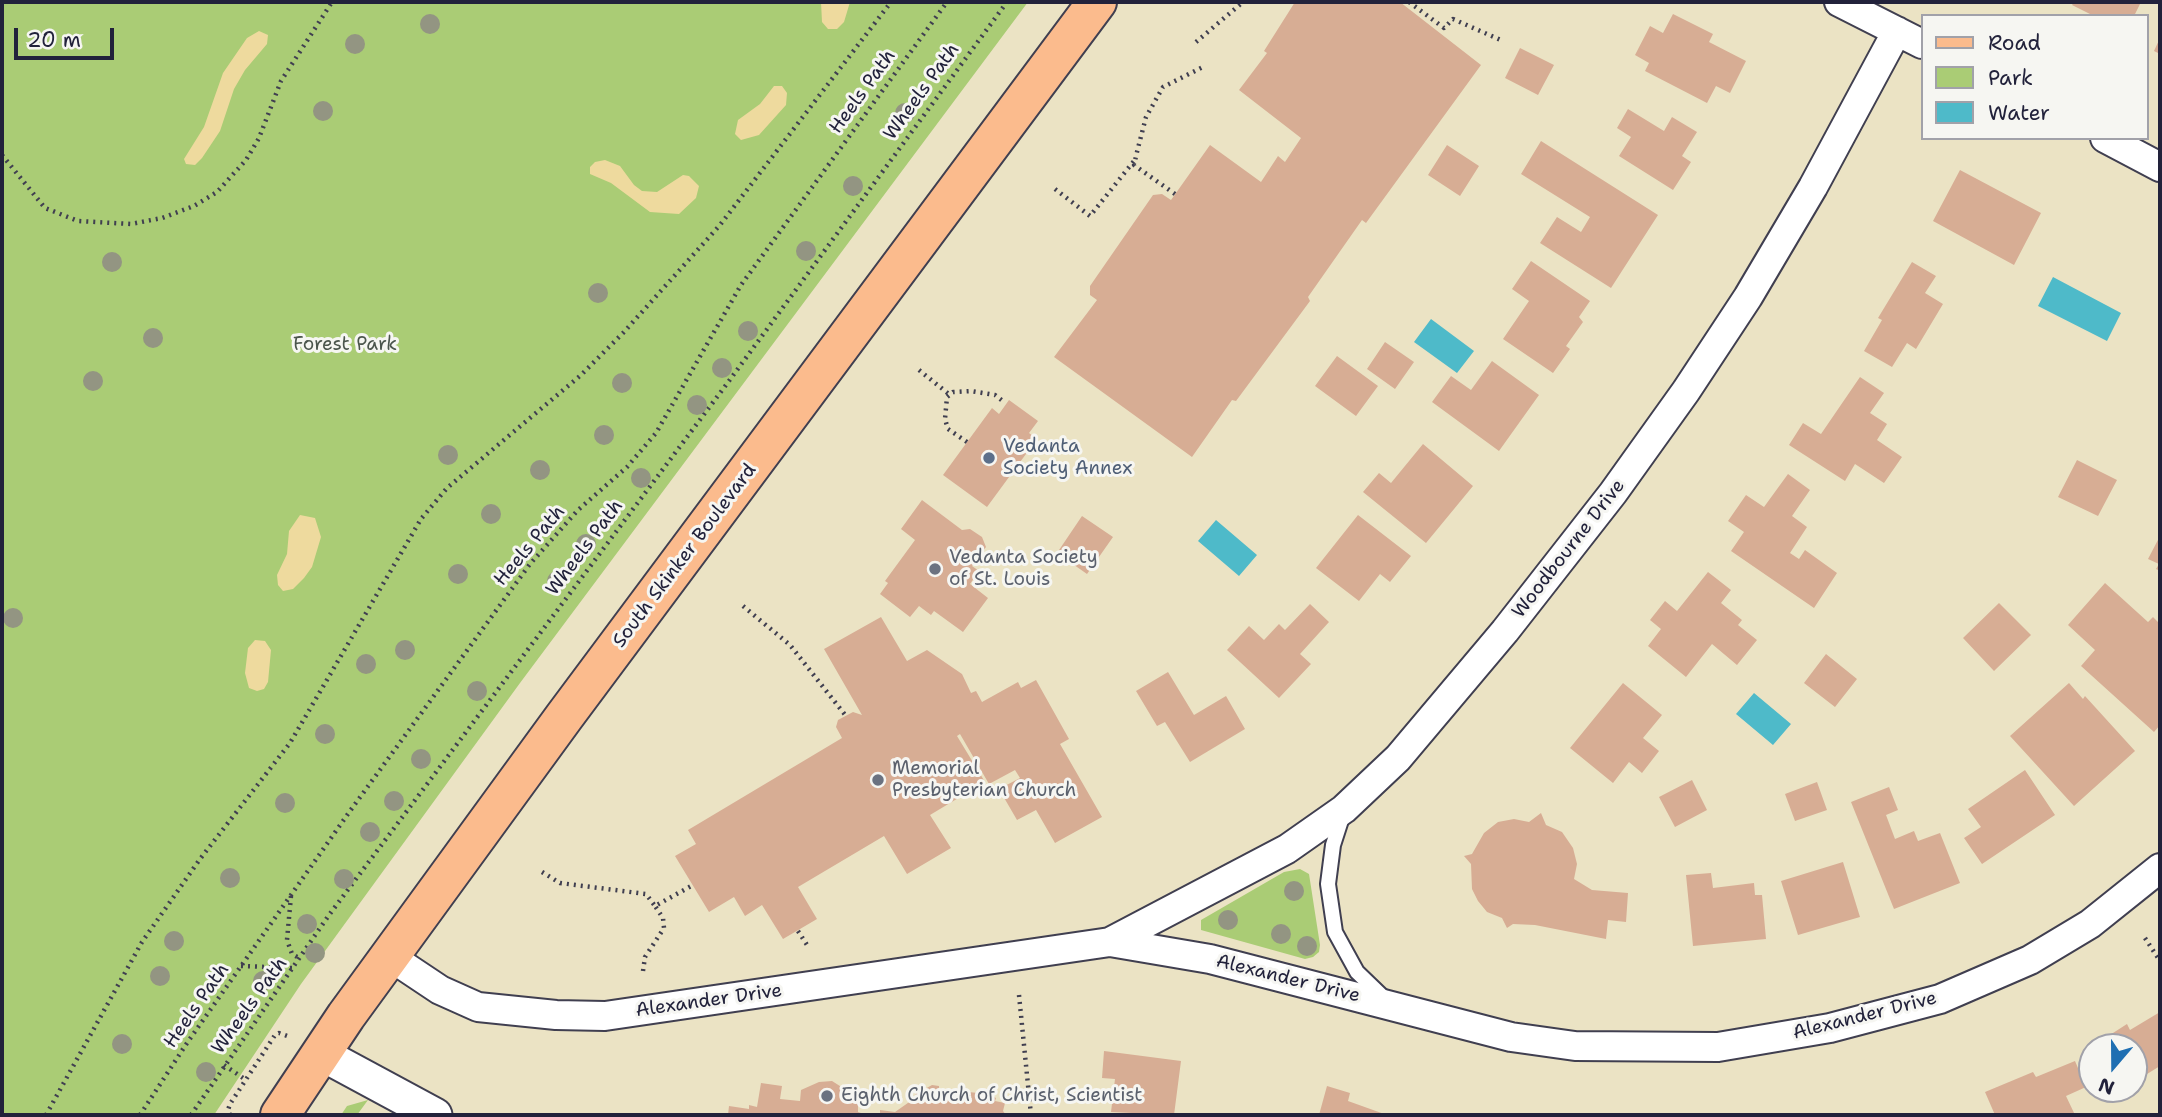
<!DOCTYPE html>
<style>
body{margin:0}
#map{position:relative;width:2162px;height:1117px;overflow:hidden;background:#ebe3c4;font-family:"Shantell Sans",sans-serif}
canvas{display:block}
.frame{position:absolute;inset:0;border:4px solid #22223b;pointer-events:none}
.legend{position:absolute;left:1921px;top:14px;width:228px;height:126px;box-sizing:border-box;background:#f6f6f2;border:2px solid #a1a1a9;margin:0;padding:9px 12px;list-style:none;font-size:21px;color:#22223b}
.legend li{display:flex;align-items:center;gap:14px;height:35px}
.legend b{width:35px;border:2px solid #a1a1a9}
.north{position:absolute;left:2078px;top:1033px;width:70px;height:70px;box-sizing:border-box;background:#f6f6f2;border:2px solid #a1a1a9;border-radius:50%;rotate:200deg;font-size:19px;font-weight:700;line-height:28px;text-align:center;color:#22223b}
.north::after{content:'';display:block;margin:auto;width:24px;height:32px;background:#1f6fb2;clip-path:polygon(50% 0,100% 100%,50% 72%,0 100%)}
.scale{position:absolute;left:14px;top:28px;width:100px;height:32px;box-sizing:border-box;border:4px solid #22223b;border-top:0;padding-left:9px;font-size:21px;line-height:24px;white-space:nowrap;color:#22223b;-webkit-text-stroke:5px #f6f6f2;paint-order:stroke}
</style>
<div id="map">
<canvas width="2162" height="1117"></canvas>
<div class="frame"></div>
<ul class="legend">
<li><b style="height:9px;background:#fbbb8d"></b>Road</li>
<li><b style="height:19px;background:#aacc75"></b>Park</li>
<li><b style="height:19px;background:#4ebac9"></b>Water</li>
</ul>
<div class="north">N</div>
<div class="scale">20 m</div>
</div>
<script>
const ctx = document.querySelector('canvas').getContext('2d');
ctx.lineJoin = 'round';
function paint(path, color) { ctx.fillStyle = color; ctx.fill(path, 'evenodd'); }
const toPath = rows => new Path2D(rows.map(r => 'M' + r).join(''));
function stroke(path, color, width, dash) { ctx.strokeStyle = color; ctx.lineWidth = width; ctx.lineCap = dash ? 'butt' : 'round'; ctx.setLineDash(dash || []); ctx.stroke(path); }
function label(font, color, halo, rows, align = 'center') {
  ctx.font = font + ' "Shantell Sans",sans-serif'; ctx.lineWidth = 6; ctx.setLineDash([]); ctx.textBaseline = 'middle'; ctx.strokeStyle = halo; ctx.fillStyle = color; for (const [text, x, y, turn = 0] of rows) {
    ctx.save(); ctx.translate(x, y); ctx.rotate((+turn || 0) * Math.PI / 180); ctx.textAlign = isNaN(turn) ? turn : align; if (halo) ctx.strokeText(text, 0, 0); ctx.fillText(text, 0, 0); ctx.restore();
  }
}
const green = toPath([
 [2,2,1028,2,520,683,301,984,214,1115,2,1115],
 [1300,869,1309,874,1320,945,1319,952,1313,957,1305,959,1201,930,1201,920,1284,872],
 [368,1100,357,1115,341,1115,347,1106]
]);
const sand = toPath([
 [821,2,850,2,844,22,837,29,828,29,822,22],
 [259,31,268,35,267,44,245,70,234,89,220,131,202,158,195,165,186,164,184,159,204,127,223,73,247,38],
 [774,86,782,86,787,93,786,105,759,135,741,140,735,134,738,120,760,104],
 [605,160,620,166,634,185,642,191,657,192,683,175,689,176,699,186,696,198,679,214,650,212,611,183,590,174,590,167,595,162],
 [300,515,315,518,321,537,312,567,304,578,293,589,283,591,278,585,277,575,287,554,289,531],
 [255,640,265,641,271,650,268,682,264,689,257,691,249,688,245,673,248,648]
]);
const water = toPath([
 [2053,277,2121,313,2107,341,2038,306],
 [1431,319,1474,351,1457,373,1414,342],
 [1216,520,1257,555,1239,576,1198,541],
 [1754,693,1791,724,1773,745,1736,714]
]);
const building = toPath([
 [1295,2,1400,2,1481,65,1366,223,1362,220,1308,297,1310,301,1236,401,1232,400,1192,457,1054,357,1097,300,1090,295,1090,286,1153,195,1162,194,1171,200,1210,145,1261,182,1278,156,1285,162,1301,138,1239,90,1267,53,1264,51],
 [2074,2,2141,2,2134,16,2094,16,2072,5],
 [1673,14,1713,34,1709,42,1746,61,1730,93,1716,86,1707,103,1645,71,1649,63,1635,55,1650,26,1663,33],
 [2160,38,2160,54,2154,51],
 [1520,48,1554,65,1538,95,1505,78],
 [1628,109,1664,131,1672,117,1697,132,1682,156,1691,162,1673,190,1619,156,1631,137,1617,128],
 [1541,141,1658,215,1611,288,1540,243,1557,217,1581,232,1590,217,1521,174],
 [1447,145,1479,166,1460,196,1428,175],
 [1960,170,2041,213,2014,265,1933,221],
 [1531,261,1590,301,1579,317,1583,322,1566,346,1570,349,1553,373,1503,339,1529,301,1512,289],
 [1912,262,1936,276,1925,293,1943,304,1916,349,1907,343,1892,367,1864,351,1882,320,1878,318],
 [1385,342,1414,362,1395,389,1367,369],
 [1337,356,1378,386,1356,416,1315,386],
 [1492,361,1539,395,1499,451,1432,402,1451,376,1471,390],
 [1860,377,1884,393,1870,413,1887,424,1877,440,1902,457,1884,483,1855,464,1845,481,1789,445,1803,423,1821,434],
 [1009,400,1038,421,1029,433,1037,439,987,507,943,475,992,408,999,414],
 [1423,444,1473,486,1426,543,1363,492,1379,473,1391,483],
 [2077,460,2117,480,2098,516,2058,497],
 [1788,474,1810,490,1792,516,1807,527,1790,553,1799,559,1805,550,1837,573,1814,608,1731,551,1744,532,1728,521,1746,495,1764,507],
 [922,500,962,530,970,529,982,537,986,547,972,566,979,571,970,584,988,598,963,632,934,611,931,615,919,606,910,617,880,594,888,583,885,581,915,540,901,529],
 [1358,515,1411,556,1390,582,1380,574,1359,601,1316,568],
 [1082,516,1113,537,1087,574,1057,553],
 [2160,536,2160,571,2156,569,2159,564,2148,559],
 [1708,572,1731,590,1721,603,1742,620,1738,625,1757,640,1737,665,1712,644,1686,677,1648,646,1661,629,1650,620,1665,601,1677,611],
 [2105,583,2148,622,2153,617,2160,624,2160,725,2154,732,2081,666,2095,650,2068,625],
 [1999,603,2031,635,1994,671,1963,638],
 [1310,604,1329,622,1300,654,1311,664,1279,698,1227,650,1249,626,1264,640,1279,624,1285,630],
 [881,617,907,661,927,650,962,674,971,693,976,691,982,702,1018,682,1021,688,1036,680,1069,739,1060,744,1102,817,1055,843,1036,810,1017,820,999,789,1020,778,1015,770,989,784,960,734,957,736,985,782,930,815,951,848,907,874,884,836,798,887,817,919,783,939,762,905,745,916,734,897,709,912,675,856,696,844,688,830,842,738,836,727,838,720,853,712,862,715,824,649],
 [1826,654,1857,679,1835,707,1804,683],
 [1168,672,1194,715,1226,696,1245,729,1190,762,1165,722,1157,726,1136,691],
 [1623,683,1662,715,1643,738,1659,751,1642,773,1629,762,1613,783,1570,748],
 [2069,683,2083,699,2085,696,2135,751,2074,806,2010,736],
 [2025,770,2055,815,1982,864,1964,838,1981,827,1968,809],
 [1692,780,1707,810,1675,827,1659,797],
 [1817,782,1827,810,1795,821,1785,794],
 [1889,787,1898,810,1886,815,1895,839,1914,831,1918,841,1940,833,1960,883,1894,909,1851,802],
 [1541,813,1546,825,1562,832,1573,848,1577,864,1574,879,1592,890,1628,893,1626,922,1608,920,1606,939,1535,925,1513,924,1507,928,1502,918,1487,912,1478,901,1472,889,1471,864,1464,856,1472,854,1484,833,1498,822,1514,819,1529,822],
 [1843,862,1860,917,1798,935,1781,881],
 [1711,873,1713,888,1754,883,1755,895,1762,895,1766,939,1693,946,1686,875],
 [2160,1012,2160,1066,2134,1082,2134,1047,2106,1047,2102,1040,2127,1024,2130,1030],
 [1104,1051,1181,1061,1174,1115,1111,1112,1115,1079,1102,1078],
 [2075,1061,2086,1087,2066,1096,2075,1115,1995,1115,1985,1092,2033,1072,2036,1077],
 [832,1081,851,1093,858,1103,858,1112,867,1115,728,1115,729,1106,749,1109,749,1105,757,1107,761,1083,782,1086,780,1099,800,1101,801,1090,819,1082],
 [932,1085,939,1086,939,1089,988,1094,996,1098,995,1101,1005,1103,1003,1111,1006,1115,880,1115,880,1110,895,1112,915,1098,917,1087,925,1089],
 [1327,1086,1350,1093,1348,1101,1387,1115,1319,1115]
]);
const path = toPath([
 [1409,2,1444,28,1453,19,1503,41],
 [1196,42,1243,2],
 [2,155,45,208,78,221,131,224,162,218,194,206,217,192,246,160,259,138,281,81,332,2],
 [1055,189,1090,216,1134,161],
 [1175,194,1134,165,1137,152,1146,117,1163,87,1205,66],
 [919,370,950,395],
 [967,442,948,429,945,419,947,397,953,392,971,391,995,395,1004,402],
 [743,606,790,645,846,716],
 [542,872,560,883,646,894,655,906,693,885],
 [291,896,287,940,292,954,301,959],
 [798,931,809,948],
 [2145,938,2160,961],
 [241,966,293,968],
 [643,971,645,957,664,928,663,918,655,906],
 [1019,995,1031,1115],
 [224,1065,246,1080],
 [46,1115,142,942,200,859,290,743,421,519,447,488,581,375,624,332,720,225,891,2],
 [140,1115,187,1043,350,811,530,564,578,510,627,467,656,433,741,285,947,2],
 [191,1115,329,915,726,385,1007,2],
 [230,1115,228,1110,230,1104,275,1035,279,1033,290,1037]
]);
const service = toPath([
 [1343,814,1333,845,1328,884,1335,932,1357,972,1384,998]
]);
const minor = toPath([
 [1839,2,1922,44],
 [2105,138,2160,167],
 [1110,942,1287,849,1344,809,1398,758,1505,631,1613,493,1686,391,1748,297,1813,187,1897,31],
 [389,956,440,990,478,1007,556,1015,605,1016,1110,942,1210,959,1511,1037,1575,1046,1718,1047,1830,1028,1940,999,2030,960,2090,924,2160,868]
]);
const tertiary = toPath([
 [320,1053,435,1115]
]);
const primary = toPath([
 [280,1115,346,1016,564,717,1097,2]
]);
const trees = [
 [430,24],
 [355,44],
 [323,111],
 [905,113],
 [853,186],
 [806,251],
 [112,262],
 [598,293],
 [748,331],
 [153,338],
 [722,368],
 [93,381],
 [622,383],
 [697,405],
 [604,435],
 [448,455],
 [540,470],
 [641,478],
 [491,514],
 [586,544],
 [458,574],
 [557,581],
 [13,618],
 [405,650],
 [366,664],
 [477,691],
 [325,734],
 [421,759],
 [394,801],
 [285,803],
 [370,832],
 [230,878],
 [344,879],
 [1294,891],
 [1228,920],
 [307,924],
 [1281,934],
 [174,941],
 [1307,946],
 [315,953],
 [160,976],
 [263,981],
 [122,1044],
 [206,1072]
];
const markers = [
 [989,458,7,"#5c6f8a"],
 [935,569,7,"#6b7280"],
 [878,780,7,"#6b7280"],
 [827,1096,7,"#6b7280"]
];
const streetNames = [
 ["Heels Path",863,92,-54],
 ["Wheels Path",922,92,-54],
 ["Heels Path",530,546,-50],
 ["Wheels Path",585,548,-53],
 ["Woodbourne Drive",1569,549,-52],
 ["South Skinker Boulevard",685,556,-53],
 ["Alexander Drive",1288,979,14],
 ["Alexander Drive",709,1001,-8],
 ["Heels Path",197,1006,-55],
 ["Wheels Path",250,1006,-54],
 ["Alexander Drive",1865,1016,-14]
];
const parkNames = [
 ["Forest Park",345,345]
];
const serviceNames = [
 ["Vedanta",1003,447],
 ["Society Annex",1003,469]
];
const worshipNames = [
 ["Vedanta Society",949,558],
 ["of St. Louis",949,580],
 ["Memorial",892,769],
 ["Presbyterian Church",892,791],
 ["Eighth Church of Christ, Scientist",841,1096]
];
paint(green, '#aacc75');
paint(sand, '#eeda9e');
paint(water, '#4ebac9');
paint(building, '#d7ad94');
stroke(service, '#403f50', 18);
stroke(minor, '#403f50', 32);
stroke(tertiary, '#403f50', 37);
stroke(primary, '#403f50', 42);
stroke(path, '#403f50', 4.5, [2, 5]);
stroke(service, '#fff', 14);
stroke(minor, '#fff', 28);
stroke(tertiary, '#fff', 33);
stroke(primary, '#fbbb8d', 38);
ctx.fillStyle = '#939582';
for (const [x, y] of trees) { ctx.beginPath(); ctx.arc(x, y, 10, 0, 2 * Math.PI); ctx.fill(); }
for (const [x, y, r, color] of markers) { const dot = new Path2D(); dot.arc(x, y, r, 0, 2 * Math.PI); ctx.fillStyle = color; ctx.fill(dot); stroke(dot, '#f6f6f2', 2.5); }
label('19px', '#22223b', '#f6f6f2', streetNames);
label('19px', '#4b554c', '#f6f6f2', parkNames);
label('19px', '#4e5e75', '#f6f6f2', serviceNames, 'left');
label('19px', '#5b616d', '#f6f6f2', worshipNames, 'left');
</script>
